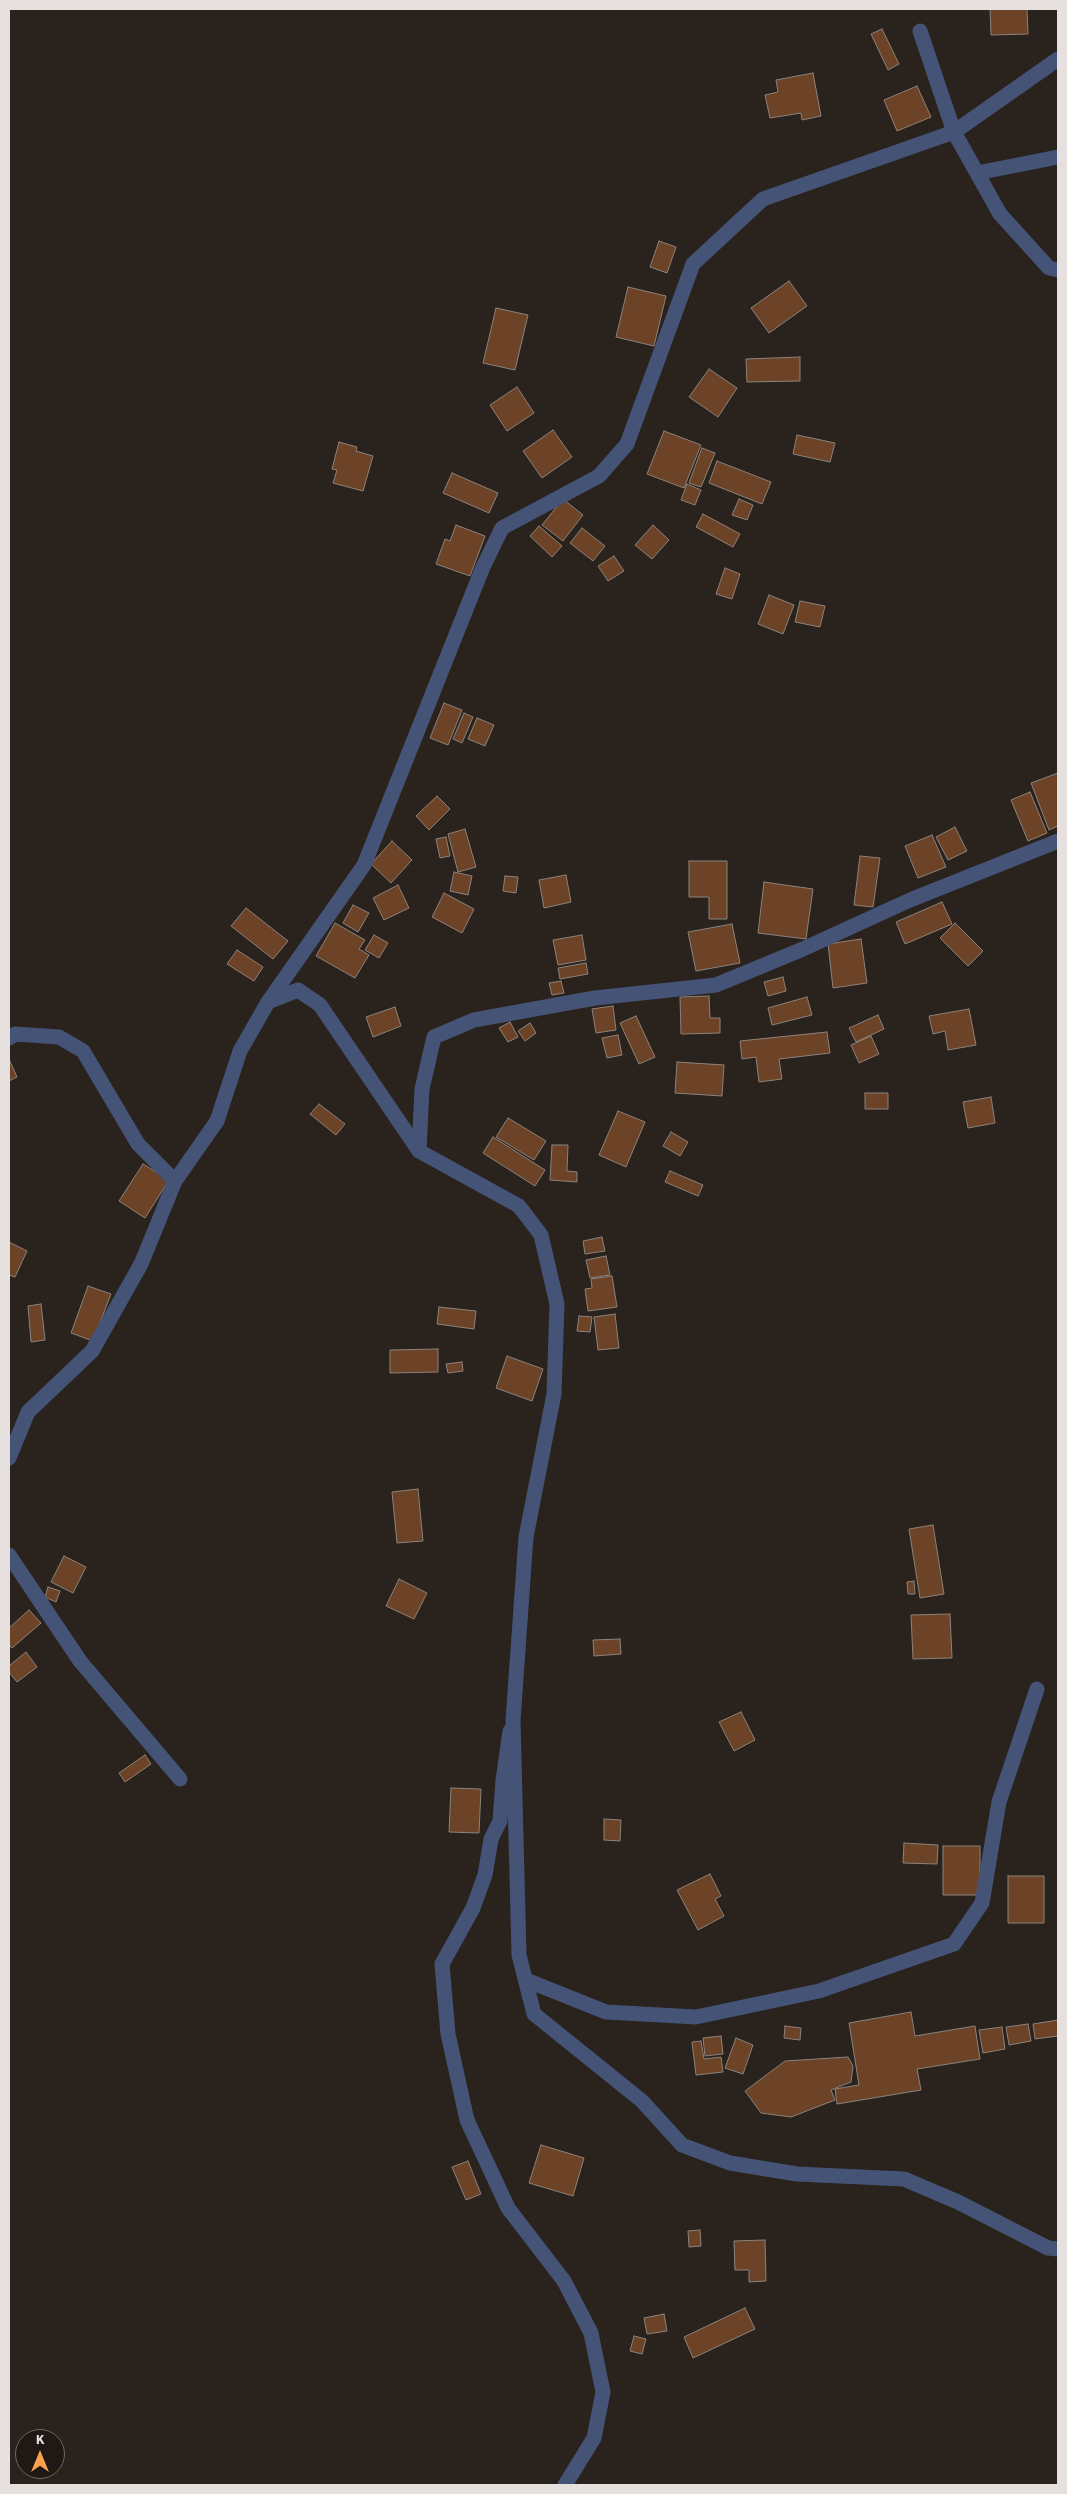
<!DOCTYPE html>
<style>
body{margin:0}
#map{position:relative;width:1067px;height:2494px;overflow:hidden;background:#29221d;font-family:"Source Sans 3",sans-serif}
canvas{display:block}
.frame{position:absolute;inset:0;border:10px solid #e6e1de;pointer-events:none}
.north{position:absolute;left:15px;top:2429px;width:50px;height:50px;box-sizing:border-box;background:#1f1814;border:1px solid #6f6865;border-radius:50%;rotate:0deg;font-size:14px;font-weight:700;line-height:20px;text-align:center;color:#e6e1de}
.north::after{content:'';display:block;margin:auto;width:18px;height:22px;background:#f8a04b;clip-path:polygon(50% 0,100% 100%,50% 72%,0 100%)}
</style>
<div id="map">
<canvas width="1067" height="2494"></canvas>
<div class="frame"></div>
<div class="north">K</div>
</div>
<script>
const ctx = document.querySelector('canvas').getContext('2d');
ctx.lineJoin = 'round';
function paint(path, color) { ctx.fillStyle = color; ctx.fill(path, 'evenodd'); }
const toPath = rows => new Path2D(rows.map(r => 'M' + r).join(''));
function stroke(path, color, width, dash) { ctx.strokeStyle = color; ctx.lineWidth = width; ctx.lineCap = dash ? 'butt' : 'round'; ctx.setLineDash(dash || []); ctx.stroke(path); }
const building = toPath([
 [990,9,1027,9,1028,34,991,35,990,9],
 [882,29,899,64,888,70,871,34,882,29],
 [813,73,821,116,802,120,801,113,770,118,765,95,778,92,776,80,813,73],
 [917,86,931,117,897,131,884,100,917,86],
 [659,241,676,247,667,273,650,267,659,241],
 [789,281,807,306,769,333,751,308,789,281],
 [628,287,666,296,654,346,616,337,628,287],
 [496,308,528,315,515,370,483,363,496,308],
 [800,357,800,381,747,382,746,359,800,357],
 [709,369,737,388,718,417,689,397,709,369],
 [517,387,534,413,507,431,490,405,517,387],
 [553,430,572,457,542,478,523,451,553,430],
 [664,431,701,445,684,488,647,474,664,431],
 [797,435,835,443,830,462,793,454,797,435],
 [339,442,357,447,356,451,373,456,363,491,333,483,337,470,332,469,339,442],
 [702,448,715,453,701,487,689,483,702,448],
 [717,461,771,482,762,504,709,483,717,461],
 [452,473,498,493,489,513,443,493,452,473],
 [687,484,701,490,695,505,681,500,687,484],
 [563,499,583,515,563,541,542,525,563,499],
 [739,499,753,505,747,520,732,515,739,499],
 [703,514,740,534,733,547,696,527,703,514],
 [456,525,485,536,470,576,436,564,445,539,450,541,456,525],
 [653,525,669,540,652,559,635,545,653,525],
 [539,526,562,546,552,557,530,536,539,526],
 [582,528,605,546,593,561,570,543,582,528],
 [614,556,624,571,608,581,598,566,614,556],
 [725,568,740,574,732,599,716,594,725,568],
 [769,595,794,605,783,634,758,624,769,595],
 [800,601,825,606,820,627,795,622,800,601],
 [444,703,462,710,448,745,430,738,444,703],
 [464,713,473,717,462,743,453,739,464,713],
 [477,718,494,725,485,746,468,739,477,718],
 [1058,773,1058,826,1049,830,1031,783,1058,773],
 [1030,792,1047,833,1028,841,1011,800,1030,792],
 [437,796,450,809,429,830,416,816,437,796],
 [955,827,967,851,948,860,936,837,955,827],
 [465,829,476,867,458,872,448,834,465,829],
 [932,835,946,867,918,878,905,846,932,835],
 [446,837,450,856,440,858,436,839,446,837],
 [392,841,412,860,391,883,371,864,392,841],
 [860,856,880,858,873,907,854,905,860,856],
 [689,861,727,861,727,919,709,919,709,897,689,897,689,861],
 [454,872,472,876,468,895,450,891,454,872],
 [566,875,571,902,544,908,539,880,566,875],
 [505,876,518,877,516,893,503,891,505,876],
 [764,882,813,889,806,939,758,933,764,882],
 [398,885,409,908,384,920,373,898,398,885],
 [444,893,474,909,462,933,432,917,444,893],
 [942,902,952,924,905,944,896,922,942,902],
 [353,905,369,913,358,932,343,923,353,905],
 [246,908,288,941,273,959,231,926,246,908],
 [335,923,365,940,359,949,369,955,355,978,316,956,335,923],
 [955,923,983,951,968,966,940,938,955,923],
 [732,924,740,963,696,971,688,932,732,924],
 [374,935,388,943,379,958,365,950,374,935],
 [582,935,586,960,558,965,553,940,582,935],
 [861,939,867,983,833,988,828,944,861,939],
 [237,950,263,967,254,981,227,964,237,950],
 [586,963,588,974,560,979,558,968,586,963],
 [783,977,786,991,768,996,764,982,783,977],
 [561,981,564,993,552,995,549,983,561,981],
 [709,996,710,1018,720,1018,720,1033,681,1034,680,997,709,996],
 [807,997,812,1015,772,1025,768,1008,807,997],
 [613,1006,616,1030,596,1033,592,1009,613,1006],
 [395,1007,401,1026,373,1037,366,1017,395,1007],
 [969,1009,976,1045,948,1050,945,1031,933,1034,929,1016,969,1009],
 [878,1015,884,1029,856,1042,849,1028,878,1015],
 [636,1016,655,1057,639,1064,620,1023,636,1016],
 [510,1022,518,1037,508,1042,499,1028,510,1022],
 [530,1023,536,1033,525,1041,518,1031,530,1023],
 [827,1032,830,1053,779,1059,782,1079,759,1082,756,1057,742,1059,740,1041,827,1032],
 [618,1035,622,1055,607,1058,602,1038,618,1035],
 [871,1036,879,1054,859,1063,851,1045,871,1036],
 [9,1059,17,1077,9,1081,9,1059],
 [677,1062,724,1065,722,1096,675,1093,677,1062],
 [865,1093,888,1093,888,1109,865,1109,865,1093],
 [991,1097,995,1123,968,1128,963,1102,991,1097],
 [319,1104,345,1124,336,1135,310,1114,319,1104],
 [618,1111,645,1122,626,1167,599,1155,618,1111],
 [508,1118,546,1141,534,1160,496,1137,508,1118],
 [671,1132,688,1142,680,1156,663,1146,671,1132],
 [493,1137,545,1170,535,1186,483,1153,493,1137],
 [552,1145,568,1145,567,1171,577,1172,577,1182,550,1180,552,1145],
 [143,1164,169,1180,145,1218,119,1201,143,1164],
 [670,1171,703,1185,698,1196,665,1182,670,1171],
 [602,1237,605,1251,585,1254,583,1241,602,1237],
 [9,1242,27,1251,15,1277,9,1275,9,1242],
 [606,1256,610,1275,590,1278,586,1260,606,1256],
 [612,1276,617,1307,588,1311,585,1289,592,1288,591,1279,612,1276],
 [88,1286,111,1294,93,1341,71,1333,88,1286],
 [41,1304,45,1340,31,1342,28,1306,41,1304],
 [439,1307,476,1311,474,1329,437,1324,439,1307],
 [615,1314,619,1348,598,1350,594,1317,615,1314],
 [579,1316,592,1317,590,1332,577,1331,579,1316],
 [438,1349,438,1372,390,1373,390,1350,438,1349],
 [507,1356,543,1369,532,1401,496,1388,507,1356],
 [462,1362,463,1371,448,1373,446,1364,462,1362],
 [418,1489,423,1541,397,1543,392,1492,418,1489],
 [933,1525,944,1594,920,1598,909,1529,933,1525],
 [64,1556,86,1567,73,1593,51,1582,64,1556],
 [399,1579,427,1593,414,1619,386,1606,399,1579],
 [914,1581,915,1594,908,1594,907,1582,914,1581],
 [48,1587,60,1591,56,1602,45,1597,48,1587],
 [29,1610,41,1623,12,1648,9,1645,9,1628,29,1610],
 [950,1614,952,1658,913,1659,911,1615,950,1614],
 [620,1639,621,1654,594,1656,593,1640,620,1639],
 [26,1652,37,1667,17,1682,9,1672,9,1666,26,1652],
 [741,1712,755,1740,734,1751,719,1722,741,1712],
 [145,1755,151,1764,125,1782,119,1773,145,1755],
 [451,1788,481,1789,479,1833,449,1832,451,1788],
 [604,1819,621,1820,620,1841,604,1840,604,1819],
 [904,1843,938,1845,937,1864,903,1863,904,1843],
 [943,1846,980,1846,980,1895,943,1895,943,1846],
 [710,1874,721,1896,715,1899,724,1916,698,1930,677,1890,710,1874],
 [1008,1876,1044,1876,1044,1923,1008,1923,1008,1876],
 [911,2012,915,2036,975,2026,980,2059,917,2069,921,2090,837,2104,835,2089,859,2085,849,2023,911,2012],
 [1058,2020,1058,2036,1035,2039,1033,2024,1058,2020],
 [1028,2024,1031,2041,1009,2045,1006,2027,1028,2024],
 [785,2026,801,2028,800,2040,784,2038,785,2026],
 [1002,2027,1005,2049,983,2053,979,2030,1002,2027],
 [721,2036,723,2054,705,2056,703,2038,721,2036],
 [736,2038,753,2045,743,2074,725,2068,736,2038],
 [701,2041,704,2059,721,2057,723,2072,696,2075,692,2042,701,2041],
 [848,2057,853,2066,851,2082,831,2090,835,2100,791,2117,761,2113,745,2091,785,2061,848,2057],
 [541,2145,584,2158,573,2196,529,2183,541,2145],
 [468,2161,481,2194,466,2200,452,2167,468,2161],
 [700,2230,701,2246,689,2247,688,2231,700,2230],
 [765,2240,766,2281,749,2282,749,2270,735,2270,734,2241,765,2240],
 [745,2308,755,2329,693,2358,684,2337,745,2308],
 [664,2314,667,2331,647,2334,644,2318,664,2314],
 [634,2336,646,2339,642,2354,630,2351,634,2336]
]);
const minor = toPath([
 [920,31,954,132,1000,214,1049,268,1058,270],
 [977,173,1058,157],
 [268,1002,364,865,483,567,502,528,599,476,627,444,693,264,763,199,954,132,1058,59],
 [9,1038,15,1034,59,1037,83,1051,138,1144,175,1181],
 [419,1151,422,1089,434,1037,474,1020,595,998,716,985,803,949,910,900,1058,841],
 [9,1555,80,1661,180,1779],
 [510,1731,503,1780,500,1821,491,1839,485,1875,473,1908,442,1964,448,2034,467,2120,508,2208,564,2281,591,2333,603,2392,594,2438,565,2485],
 [526,1980,606,2012,696,2017,819,1991,954,1944,982,1903,999,1802,1037,1689]
]);
const tertiary = toPath([
 [9,1458,28,1412,92,1351,141,1264,175,1181,217,1121,240,1051,268,1002,298,990,320,1005,419,1151,519,1206,541,1235,557,1304,554,1394,526,1537,513,1720,519,1955,534,2014,642,2101,682,2145,730,2163,797,2174,904,2179,958,2202,1048,2248,1058,2249]
]);
paint(building, '#6c4326');
stroke(building, '#8c837d', 1);
stroke(minor, '#455476', 15);
stroke(tertiary, '#455476', 15);
</script>
